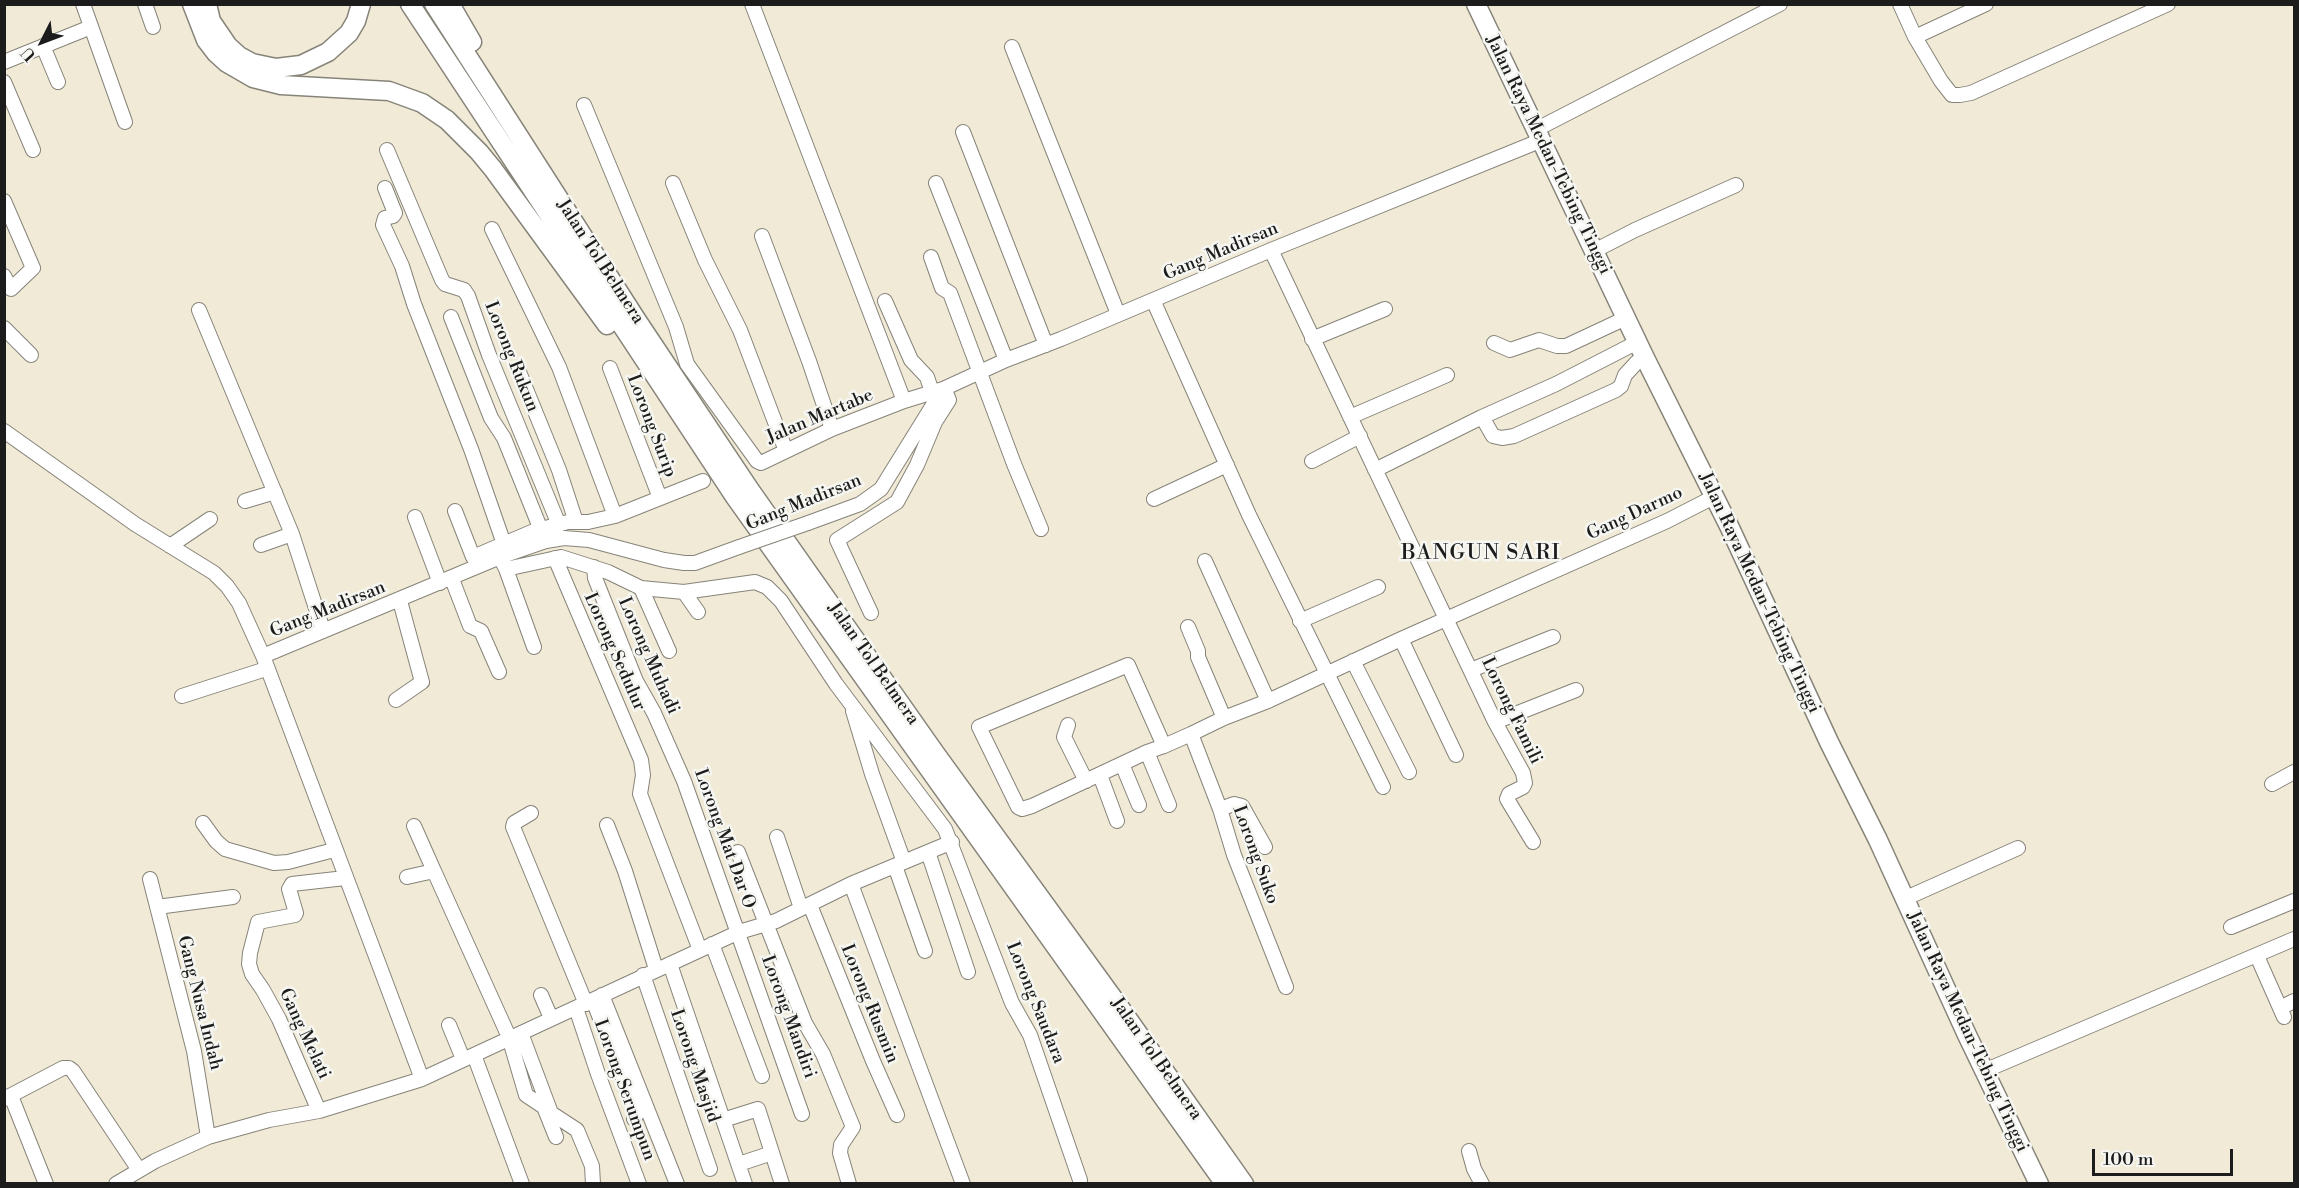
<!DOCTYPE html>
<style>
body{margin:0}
#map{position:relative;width:2299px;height:1188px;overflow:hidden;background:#f1ead6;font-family:"Libre Bodoni",serif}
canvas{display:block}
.frame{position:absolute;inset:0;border:6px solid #1c1c1c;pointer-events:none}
.north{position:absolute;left:12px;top:12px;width:60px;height:60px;-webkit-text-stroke:4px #f6f6f2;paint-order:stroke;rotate:228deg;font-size:16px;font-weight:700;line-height:24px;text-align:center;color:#1c1c1c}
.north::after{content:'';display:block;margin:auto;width:21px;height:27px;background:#1c1c1c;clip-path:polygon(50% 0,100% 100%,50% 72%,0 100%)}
.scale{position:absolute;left:2092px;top:1149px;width:141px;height:27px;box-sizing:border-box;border:3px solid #1c1c1c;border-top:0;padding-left:8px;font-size:18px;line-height:21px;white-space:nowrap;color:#1c1c1c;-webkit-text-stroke:4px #f6f6f2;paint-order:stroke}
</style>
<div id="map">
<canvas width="2299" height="1188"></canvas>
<div class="frame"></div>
<div class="north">U</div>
<div class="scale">100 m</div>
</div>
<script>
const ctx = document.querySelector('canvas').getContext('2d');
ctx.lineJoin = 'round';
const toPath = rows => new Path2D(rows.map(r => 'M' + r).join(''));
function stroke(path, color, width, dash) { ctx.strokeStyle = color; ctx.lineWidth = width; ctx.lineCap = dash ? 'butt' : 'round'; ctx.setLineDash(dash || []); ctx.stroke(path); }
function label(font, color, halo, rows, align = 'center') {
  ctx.font = font + ' "Libre Bodoni",serif'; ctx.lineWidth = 5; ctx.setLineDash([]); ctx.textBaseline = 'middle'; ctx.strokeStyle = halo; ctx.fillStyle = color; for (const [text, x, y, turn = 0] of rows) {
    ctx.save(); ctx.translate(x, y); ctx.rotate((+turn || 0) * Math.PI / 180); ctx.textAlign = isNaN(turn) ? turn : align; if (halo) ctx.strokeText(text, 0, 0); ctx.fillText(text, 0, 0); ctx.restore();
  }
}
const minor = toPath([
 [83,4,125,122],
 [145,4,153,27],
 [752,4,904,401],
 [1900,4,1915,37,1941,81,1952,95,1960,95,1971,93,2168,4],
 [1915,37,1986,4],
 [43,46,58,82],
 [1012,47,1118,314],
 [4,62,91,27],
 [4,82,33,150],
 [584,105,676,327,687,364,757,461,761,463,832,429,904,401,943,389,947,395,949,400,935,422,917,465,897,502,837,540,871,613],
 [1537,129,1780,4],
 [963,132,1046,345],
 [387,150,442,280,445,284,464,290,468,296,489,355,559,525],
 [673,183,705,260,740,330,786,451],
 [936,183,1006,360],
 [385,188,395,213,393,216,385,218,383,225,402,266,414,304,471,449,504,544],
 [4,201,33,268,11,289,4,276],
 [492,229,559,367,615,516],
 [762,236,809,361,832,429],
 [1271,250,1495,722,1523,773,1525,783,1523,787,1509,794,1507,799,1533,842],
 [1594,251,1635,230,1736,185],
 [931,257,942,288,950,293,1014,464,1041,529],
 [1153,300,1249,515,1383,787],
 [885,301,911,360,927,377,932,392],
 [199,310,292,534,323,630],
 [451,317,491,418,504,438,541,530],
 [4,328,31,355],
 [1312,339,1385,309],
 [1494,343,1510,350,1539,340,1557,346,1566,346,1626,318],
 [610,368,660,498],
 [519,372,559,470,576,522],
 [1350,417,1447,375],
 [1482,417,1493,436,1502,438,1514,436,1616,390,1621,386,1625,375,1637,362],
 [4,431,135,524,214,573,227,586,239,603,263,656,422,1079],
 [1312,461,1360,436],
 [1375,470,1482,417,1556,384,1630,346],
 [1154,499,1227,465],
 [245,501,275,492],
 [455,511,473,557,534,531,568,522,588,522,615,516,703,481],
 [415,517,440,583],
 [808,523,860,504,881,489,943,389,1006,360,1061,339,1271,250,1542,140],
 [261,545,292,534],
 [170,546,210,519],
 [500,557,506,569,561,557,608,572,641,588,684,592,755,582,767,587,781,601,836,684,945,829,1012,1003,1030,1035,1080,1180],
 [555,558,641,760,643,775,640,794,700,950],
 [1205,561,1268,701],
 [594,567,595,578,636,681,654,713,684,781,802,1114],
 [506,569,534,647],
 [452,579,470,626,481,631,499,672],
 [641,588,669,651],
 [684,592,698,612],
 [1300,621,1378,587],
 [1188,627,1198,651,1198,657,1224,718],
 [1401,639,1456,755],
 [263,656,500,557,546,541,564,538,589,540,664,560,684,563,695,563,739,547],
 [1353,661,1409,772],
 [1471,670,1553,637],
 [182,696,266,669],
 [396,700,422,682,400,601],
 [853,711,872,774,904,862],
 [1495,722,1576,690],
 [1068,725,1064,737,1086,781],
 [1191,734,1220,809,1234,855,1286,987],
 [1164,746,1128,665,979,727,1018,807,1022,809,1032,806,1147,752,1164,746,1191,734,1224,718,1268,701,1401,639,1667,521,1706,501],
 [1147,752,1169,805],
 [1122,764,1139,805],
 [1100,775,1117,821],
 [2272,784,2294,772],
 [1220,809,1234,804,1242,806,1265,847],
 [531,813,514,823,513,827,586,1004],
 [203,823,216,841,225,849,274,863,288,862,334,850],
 [607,825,625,871,656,969],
 [414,826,434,871],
 [777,837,801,908],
 [738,852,805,1023,823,1054,853,1127,841,1145,840,1153,849,1184],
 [928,852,968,972],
 [895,866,925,951],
 [407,877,434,871,509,1037,526,1095,544,1107,556,1137],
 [150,879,194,1051,208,1137],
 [851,884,963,1184],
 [1904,899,2018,848],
 [810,905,873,1061,897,1115],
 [157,907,233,897],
 [2231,927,2294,901],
 [712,944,762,1076],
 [2257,956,2284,1017],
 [670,964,745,1184],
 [643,975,710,1169],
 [541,995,551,1018],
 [602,995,677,1184],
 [593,1000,637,1114,634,1119],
 [576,1008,598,1074,639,1184],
 [2280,1008,2294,1001],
 [449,1025,463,1059],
 [521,1033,551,1113,577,1130,592,1166,593,1184],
 [474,1055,522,1184],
 [1984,1071,2294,939],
 [11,1096,46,1184],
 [4,1099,63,1068,69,1068,73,1071,139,1170],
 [319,1111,279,1019,263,990,252,974,249,964,250,953,258,922,295,915,296,913,289,889,292,884,345,878],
 [723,1120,758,1109,782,1184],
 [1469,1151,1474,1169,1482,1184],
 [739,1164,772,1153],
 [116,1184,155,1161,208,1137,269,1120,319,1111,422,1079,739,932,776,921,851,884,952,842]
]);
const highway = toPath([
 [192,4,206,40,216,53,227,63,253,78,281,85,389,91,422,103,447,120,479,152,493,169,607,325],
 [207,4,211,21,228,46,239,56,252,63,276,68,301,65,328,52,349,33,356,21,361,4],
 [410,4,735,497,1225,1184],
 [434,4,636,319,750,490,935,753,1118,1005,1244,1184],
 [450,4,472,42],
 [1476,4,1645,358,1730,528,1829,742,1878,840,1967,1035,2039,1184]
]);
const minorBridge = toPath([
 [739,547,808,523]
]);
const streetNames = [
 ["Jalan Raya Medan-Tebing Tinggi",1548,155,64],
 ["Gang Madirsan",1221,252,-23],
 ["Jalan Tol Belmera",600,262,57],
 ["Lorong Rukun",511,357,68],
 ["Jalan Martabe",820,417,-23],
 ["Lorong Surip",651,426,69],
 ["Gang Madirsan",804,503,-22],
 ["Gang Darmo",1635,514,-25],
 ["Jalan Raya Medan-Tebing Tinggi",1759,593,65],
 ["Gang Madirsan",328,610,-22],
 ["Lorong Sedulur",614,652,66],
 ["Lorong Muhadi",648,656,66],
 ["Jalan Tol Belmera",873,664,55],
 ["Lorong Famili",1511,711,64],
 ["Lorong Mat Dar O",724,839,70],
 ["Lorong Suko",1255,855,70],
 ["Gang Nusa Indah",199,1003,76],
 ["Lorong Saudara",1035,1003,68],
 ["Lorong Rusmin",869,1004,68],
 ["Lorong Mandiri",788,1017,70],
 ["Jalan Raya Medan-Tebing Tinggi",1967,1032,65],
 ["Gang Melati",304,1034,65],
 ["Jalan Tol Belmera",1156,1059,55],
 ["Lorong Masjid",694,1066,71],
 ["Lorong Serumpun",624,1090,70]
];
const quarterNames = [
 ["BANGUN SARI",1481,554]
];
stroke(minor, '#868379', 16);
stroke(highway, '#868379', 21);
stroke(minor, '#fff', 14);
stroke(highway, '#fff', 18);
stroke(minorBridge, '#868379', 16, []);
stroke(minorBridge, '#fff', 14);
label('18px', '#1c1c1c', '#f6f6f2', streetNames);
ctx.letterSpacing = '1.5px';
label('21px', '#1c1c1c', '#f6f6f2', quarterNames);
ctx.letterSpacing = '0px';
</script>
